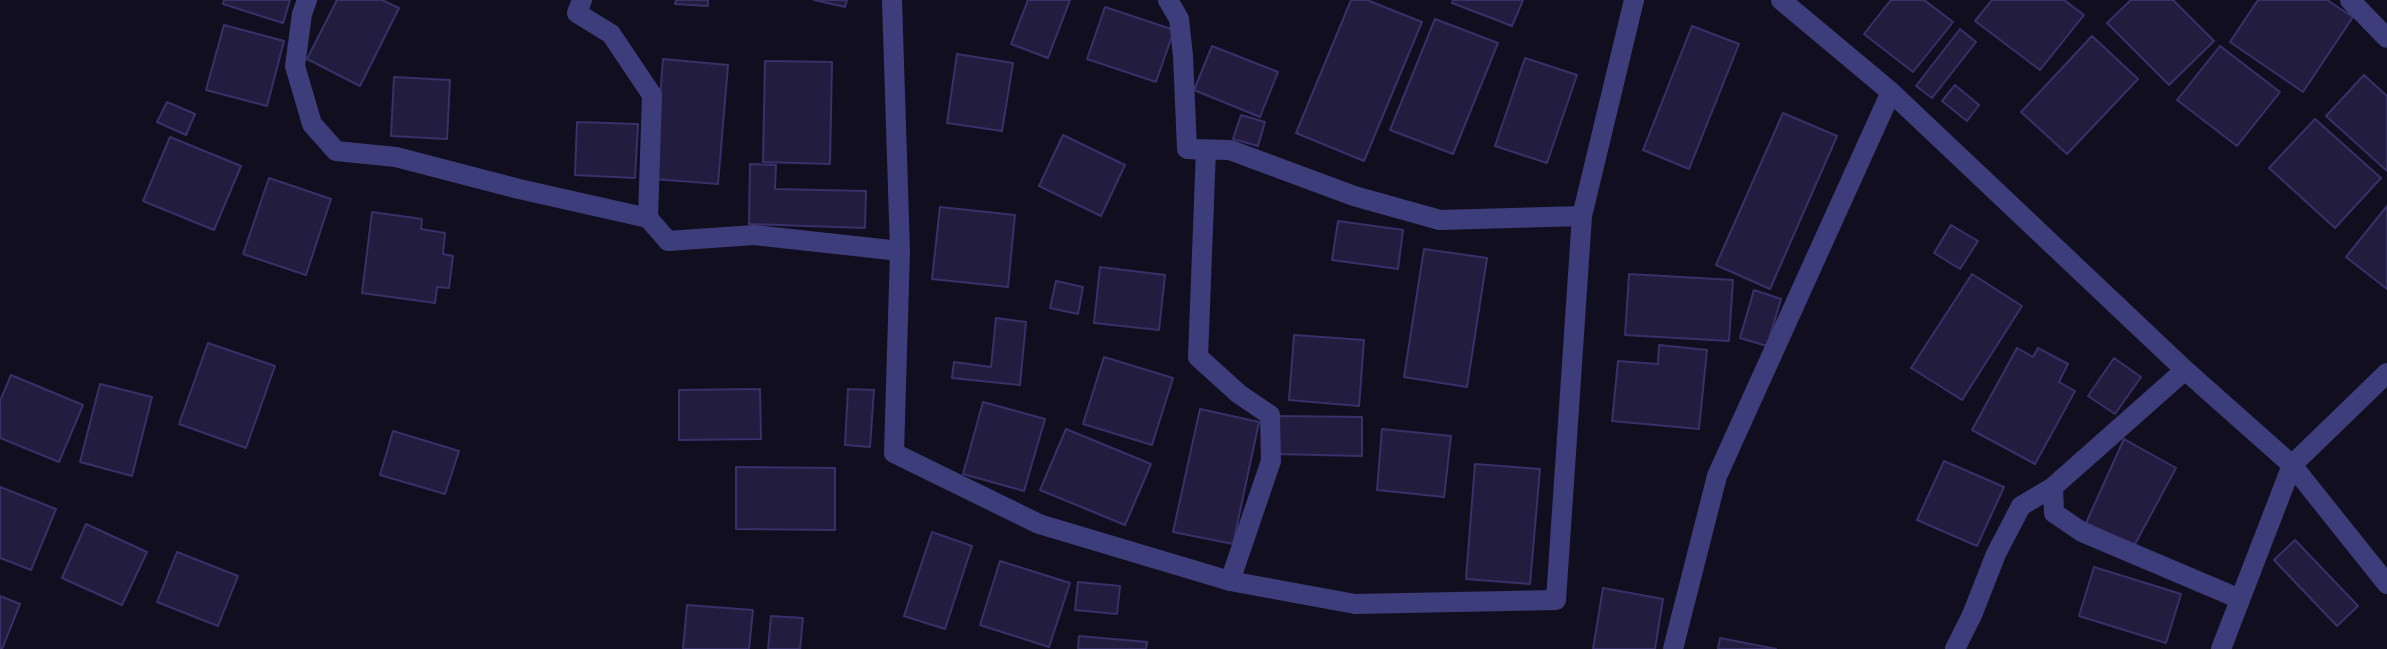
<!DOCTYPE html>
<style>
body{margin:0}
canvas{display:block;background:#110e1f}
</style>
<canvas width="2387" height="649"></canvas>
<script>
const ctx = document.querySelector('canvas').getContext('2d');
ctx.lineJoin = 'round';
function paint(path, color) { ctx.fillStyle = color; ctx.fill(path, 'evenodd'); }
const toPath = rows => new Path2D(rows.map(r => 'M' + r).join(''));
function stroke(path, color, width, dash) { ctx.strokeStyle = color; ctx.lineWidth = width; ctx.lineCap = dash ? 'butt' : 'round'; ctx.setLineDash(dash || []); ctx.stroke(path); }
const building = toPath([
 [224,0,290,0,283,23,223,4,224,0],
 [337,0,382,0,399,8,360,86,307,59,337,0],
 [676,0,708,0,708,6,675,4,676,0],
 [814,0,847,0,845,7,814,0],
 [1028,0,1070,0,1048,58,1011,44,1028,0],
 [1351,0,1367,0,1422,22,1364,161,1296,133,1351,0],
 [1453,0,1523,0,1512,26,1452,3,1453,0],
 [1891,0,1924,0,1953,22,1913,72,1864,34,1891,0],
 [1992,0,2064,0,2084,15,2040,70,1975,21,1992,0],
 [2131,0,2173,0,2214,41,2169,85,2107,23,2131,0],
 [2258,0,2327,0,2353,17,2303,92,2230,42,2258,0],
 [1105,7,1174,30,1156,82,1087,59,1105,7],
 [1435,19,1498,43,1453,154,1390,130,1435,19],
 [224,25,284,41,267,106,206,90,224,25],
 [1692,26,1739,44,1689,169,1643,150,1692,26],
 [1960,29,1976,42,1932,98,1916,86,1960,29],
 [2092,36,2138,79,2067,154,2021,112,2092,36],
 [1212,46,1278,72,1260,117,1194,90,1212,46],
 [2220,46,2280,92,2237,146,2177,100,2220,46],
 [957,54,1013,63,1002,131,947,123,957,54],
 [1525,58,1577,75,1547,163,1495,146,1525,58],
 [663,59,728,65,718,184,654,179,663,59],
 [765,61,832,62,830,164,763,162,765,61],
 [2364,75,2387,96,2387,171,2326,116,2364,75],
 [394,77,450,80,447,139,391,136,394,77],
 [1955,85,1979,105,1967,121,1942,101,1955,85],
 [167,102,195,114,186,135,157,122,167,102],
 [1783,113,1837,136,1770,289,1716,265,1783,113],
 [1241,115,1265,122,1258,146,1233,139,1241,115],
 [2315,119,2381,178,2335,228,2269,168,2315,119],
 [577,122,638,124,635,178,575,175,577,122],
 [1063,135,1125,165,1101,216,1039,186,1063,135],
 [170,137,241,166,214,230,143,201,170,137],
 [750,164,776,165,775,189,866,191,865,228,749,224,750,164],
 [269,178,331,199,306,275,243,254,269,178],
 [2387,206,2387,289,2346,257,2387,206],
 [940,207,1015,215,1008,287,932,279,940,207],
 [372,212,422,219,421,229,445,233,443,254,453,256,449,288,437,287,435,303,362,293,372,212],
 [1338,221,1403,230,1398,269,1332,260,1338,221],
 [1951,225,1978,241,1960,269,1934,253,1951,225],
 [1424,249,1487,258,1467,387,1404,377,1424,249],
 [1100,267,1165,275,1159,330,1094,323,1100,267],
 [1629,274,1733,280,1729,341,1625,335,1629,274],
 [1972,274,2022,306,1962,400,1911,368,1972,274],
 [1056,281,1083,287,1078,314,1050,308,1056,281],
 [1754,290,1781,299,1767,346,1740,338,1754,290],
 [996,318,1026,322,1020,385,952,378,954,362,991,367,996,318],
 [1294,335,1364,340,1359,406,1289,400,1294,335],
 [208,343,275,366,246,448,179,424,208,343],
 [1659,345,1707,350,1699,429,1612,421,1618,361,1658,364,1659,345],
 [2017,348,2033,357,2038,348,2068,364,2059,382,2075,391,2035,464,1972,430,2017,348],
 [1104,357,1173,378,1152,445,1083,424,1104,357],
 [2114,358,2141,377,2115,414,2088,396,2114,358],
 [11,375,83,405,59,462,0,438,0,401,11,375],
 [100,384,152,397,132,476,80,462,100,384],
 [760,389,761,439,679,440,679,390,760,389],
 [848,389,874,390,870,447,845,445,848,389],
 [983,402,1045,419,1024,491,963,474,983,402],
 [1200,409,1259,422,1233,544,1173,532,1200,409],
 [1276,416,1362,417,1362,456,1276,454,1276,416],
 [1066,429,1151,464,1125,525,1040,490,1066,429],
 [1382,429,1451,436,1444,497,1377,490,1382,429],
 [393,431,459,451,445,494,380,475,393,431],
 [2124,439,2176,468,2134,546,2086,523,2124,439],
 [1944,461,2004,487,1977,546,1917,520,1944,461],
 [1475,464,1540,469,1530,584,1466,579,1475,464],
 [736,467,835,468,835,530,736,529,736,467],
 [0,487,56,509,31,570,0,558,0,487],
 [86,524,147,552,122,605,62,578,86,524],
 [932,532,972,546,945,629,904,616,932,532],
 [2295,540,2358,606,2337,626,2274,560,2295,540],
 [177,552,238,576,218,626,157,602,177,552],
 [1000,561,1070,583,1049,647,980,625,1000,561],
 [2094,567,2181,594,2166,643,2079,616,2094,567],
 [1078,582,1120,586,1117,614,1075,610,1078,582],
 [1603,588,1663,599,1655,649,1593,649,1603,588],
 [0,596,20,604,2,649,0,649,0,596],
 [687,605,753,610,749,649,683,649,687,605],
 [771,616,803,618,800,649,768,649,771,616],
 [1079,636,1147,642,1146,649,1078,649,1079,636],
 [1720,638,1776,649,1718,649,1720,638]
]);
const street = toPath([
 [307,0,302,14,295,66,312,124,336,151,396,157,519,189,648,218],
 [582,0,577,13,611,34,652,95,648,218,668,241,754,235,900,251],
 [892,0,900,251,894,453,1039,524,1230,581,1355,604,1556,600,1582,216,1634,0],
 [1168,0,1179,19,1183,56,1187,149,1206,150,1198,357,1239,394,1270,415,1271,461,1230,581],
 [1781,0,1891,92,2185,370,2292,465,2387,584],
 [2350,0,2387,38],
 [1193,149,1230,150,1354,196,1440,220,1582,216],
 [2053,487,2054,513,2082,532,2240,599],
 [1673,649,1717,476,1891,92],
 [1955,649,1972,615,1996,554,2021,506,2053,487,2185,370],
 [2221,649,2292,465,2387,373]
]);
paint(building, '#221c3f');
stroke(building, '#393069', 2);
stroke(street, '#3e3d7b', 20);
</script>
